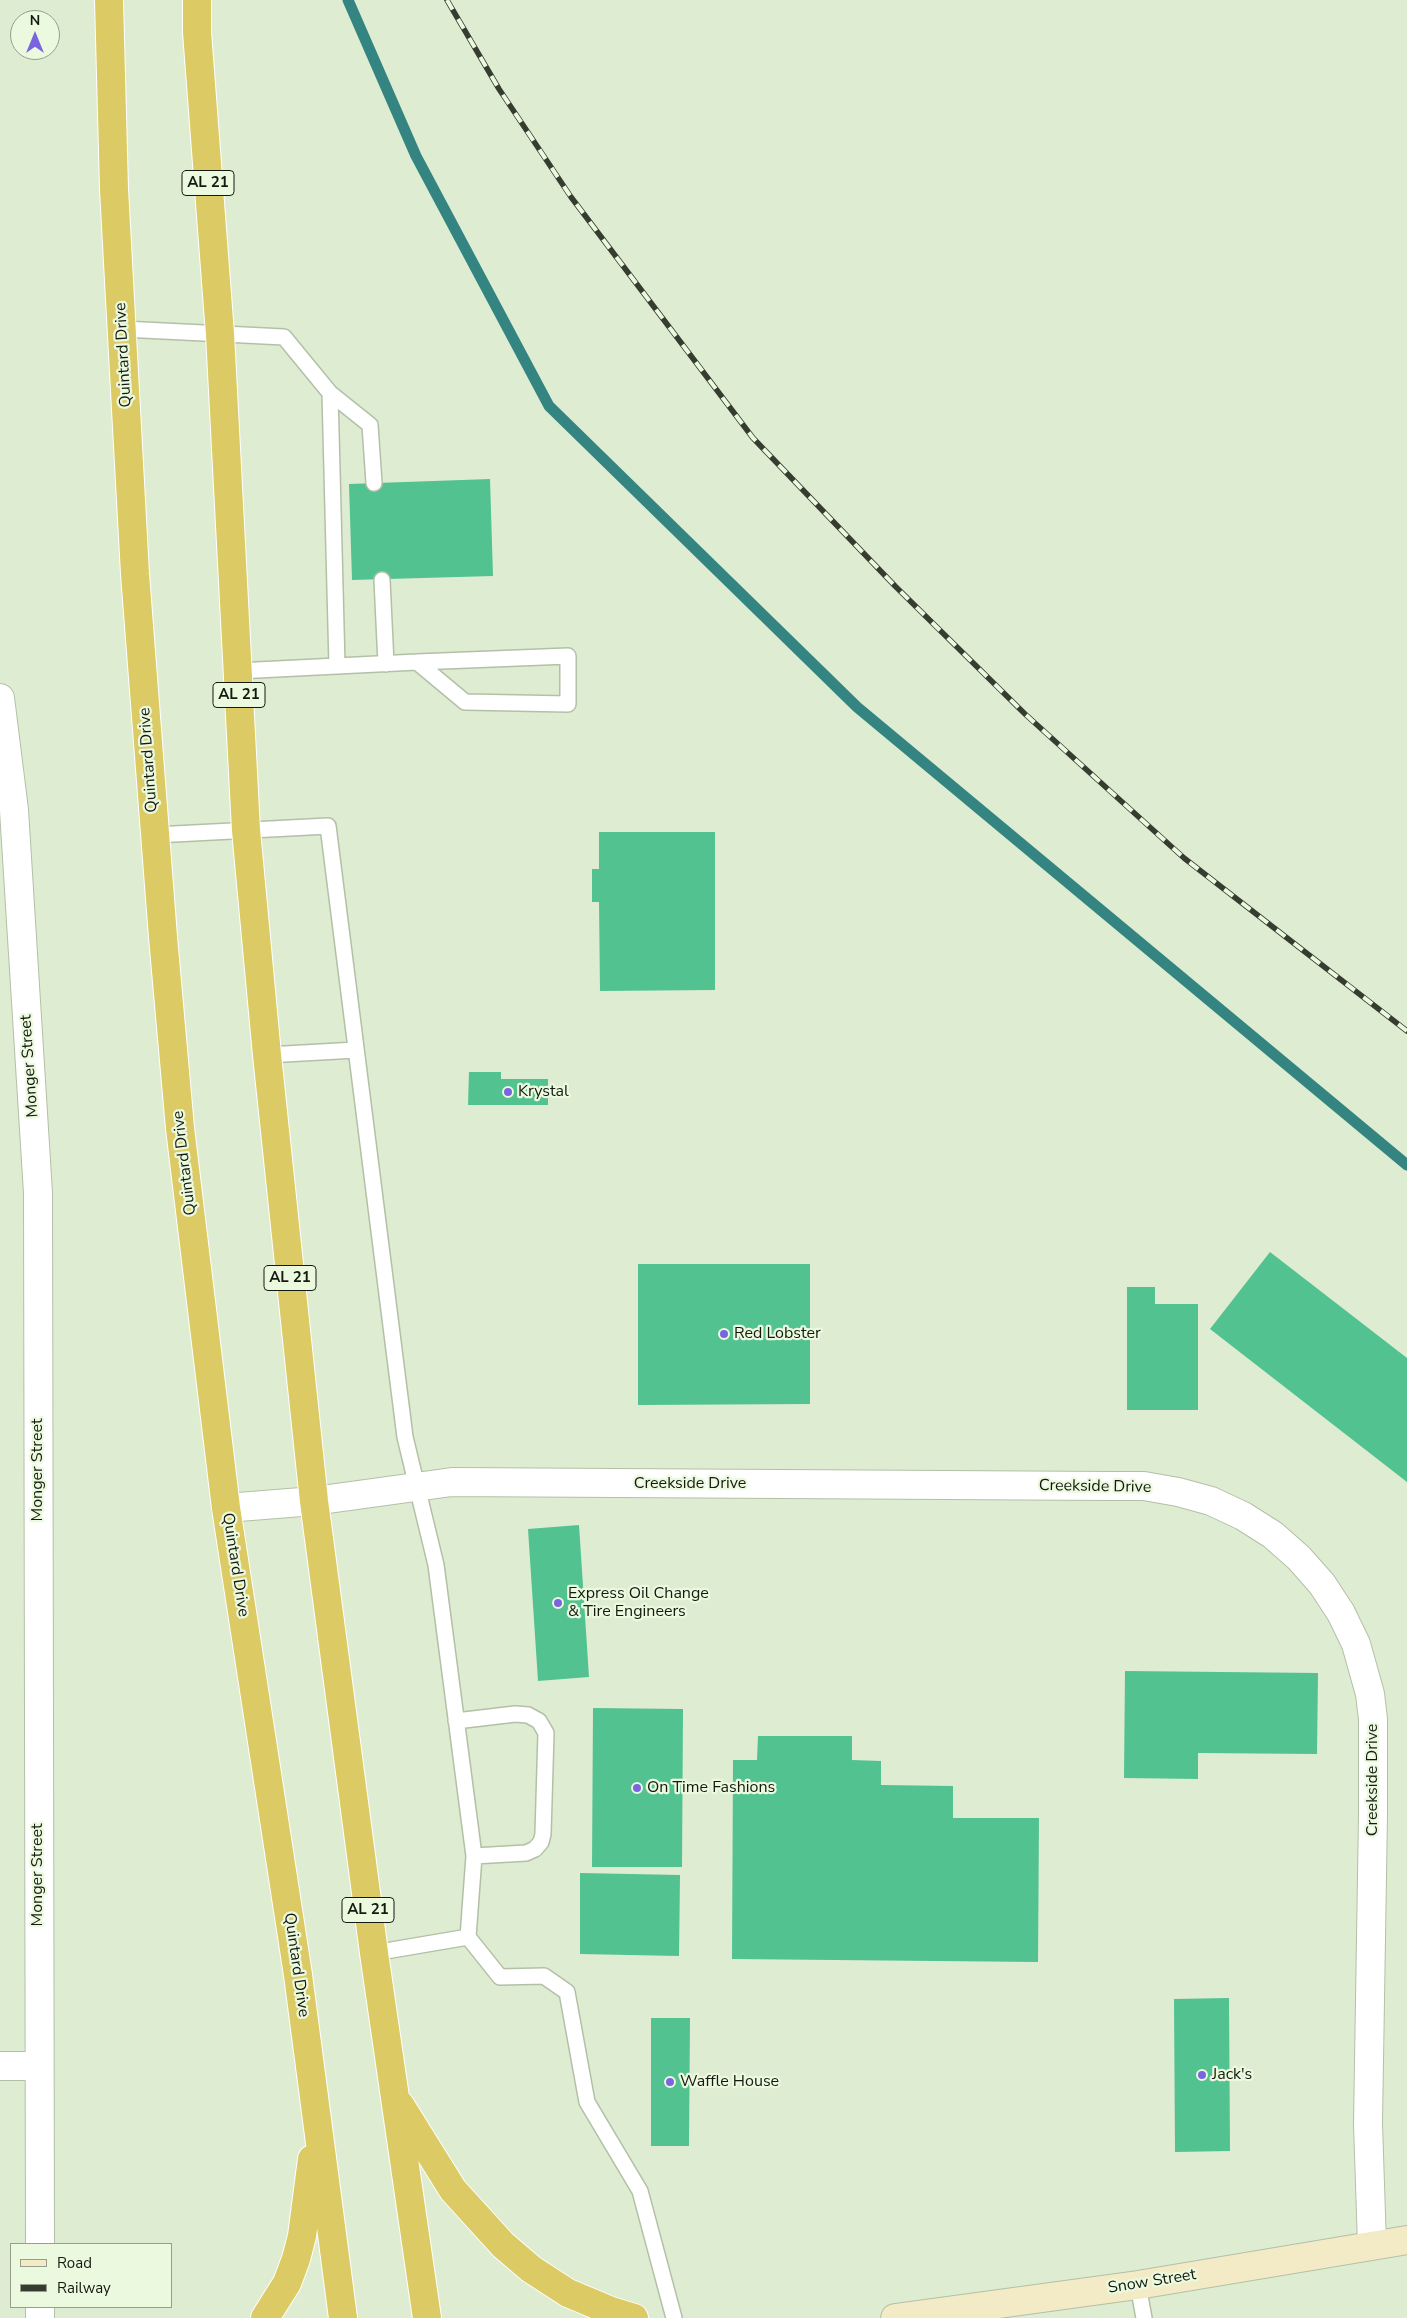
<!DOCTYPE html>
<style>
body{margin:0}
#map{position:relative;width:1407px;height:2318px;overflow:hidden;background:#deecd2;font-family:"Nunito Sans",sans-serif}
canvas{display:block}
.legend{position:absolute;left:10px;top:2243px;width:162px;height:65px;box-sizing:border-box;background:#ebf9df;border:1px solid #959f8c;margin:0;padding:6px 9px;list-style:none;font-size:15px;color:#151910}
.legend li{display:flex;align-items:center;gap:10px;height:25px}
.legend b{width:25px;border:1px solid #959f8c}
.north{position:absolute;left:10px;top:10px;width:50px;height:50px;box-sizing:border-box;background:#ebf9df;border:1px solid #959f8c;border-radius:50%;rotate:0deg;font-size:14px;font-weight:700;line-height:20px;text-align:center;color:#151910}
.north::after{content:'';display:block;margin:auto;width:18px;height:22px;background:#7b64df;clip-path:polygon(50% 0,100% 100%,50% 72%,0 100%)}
</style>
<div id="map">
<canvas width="1407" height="2318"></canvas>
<ul class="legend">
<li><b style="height:6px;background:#f2ebc5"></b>Road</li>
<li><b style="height:6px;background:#373c30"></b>Railway</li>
</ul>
<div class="north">N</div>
</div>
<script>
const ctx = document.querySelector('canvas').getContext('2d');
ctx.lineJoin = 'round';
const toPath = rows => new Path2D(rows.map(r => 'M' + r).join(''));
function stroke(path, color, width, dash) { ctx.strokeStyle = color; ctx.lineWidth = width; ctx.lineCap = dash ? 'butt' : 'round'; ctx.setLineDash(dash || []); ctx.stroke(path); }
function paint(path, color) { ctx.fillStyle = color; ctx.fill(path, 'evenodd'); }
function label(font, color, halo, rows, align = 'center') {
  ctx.font = font + ' "Nunito Sans",sans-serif'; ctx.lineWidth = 4.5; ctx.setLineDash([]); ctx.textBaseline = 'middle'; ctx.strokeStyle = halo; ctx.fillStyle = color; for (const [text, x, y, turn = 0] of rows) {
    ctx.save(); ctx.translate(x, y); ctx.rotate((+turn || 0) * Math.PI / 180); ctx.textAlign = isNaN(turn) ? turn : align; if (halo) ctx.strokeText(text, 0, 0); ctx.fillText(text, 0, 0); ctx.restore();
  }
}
const stream = toPath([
 [348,0,416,156,549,406,857,707,1407,1165]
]);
const building = toPath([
 [490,479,493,576,352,580,349,484],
 [599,832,715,832,715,990,600,991,599,902,592,902,592,869,599,869],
 [469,1072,501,1072,501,1079,548,1079,548,1105,468,1105],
 [1270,1252,1407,1358,1407,1482,1210,1329],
 [638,1264,810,1264,810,1404,638,1405],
 [1127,1287,1155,1287,1155,1304,1198,1304,1198,1410,1127,1410],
 [579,1525,589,1677,538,1681,528,1529],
 [1125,1671,1318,1673,1317,1754,1198,1753,1198,1779,1124,1778],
 [593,1708,683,1709,682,1867,592,1867],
 [758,1736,852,1736,852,1760,881,1761,881,1785,953,1786,953,1818,1039,1818,1038,1962,732,1959,733,1760,757,1760],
 [580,1873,680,1875,679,1956,580,1954],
 [1229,1998,1230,2151,1175,2152,1174,1999],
 [651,2018,690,2018,689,2146,651,2146]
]);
const service = toPath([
 [123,329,284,337,330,393,337,666],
 [330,393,370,425,374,483],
 [382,580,386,664],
 [237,671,417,662,568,656,568,704,465,702,417,662],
 [155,835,328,826,405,1437,436,1565,474,1856,468,1937,374,1953],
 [267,1055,356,1050],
 [456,1721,515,1714,528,1715,539,1721,546,1733,543,1834,541,1842,535,1849,526,1853,474,1856],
 [468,1937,500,1977,544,1976,567,1992,587,2102,640,2191,674,2318],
 [1138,2285,1144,2318]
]);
const minor = toPath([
 [0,698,14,810,38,1193,40,2244],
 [226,1508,314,1501,452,1482,1109,1486,1144,1486,1178,1492,1211,1501,1243,1516,1273,1535,1299,1558,1322,1584,1341,1613,1356,1644,1370,1694,1373,1719,1373,1814,1368,2124,1372,2245],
 [0,2066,38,2066],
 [40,2307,40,2318]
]);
const secondary = toPath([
 [895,2318,1138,2285,1407,2240]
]);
const trunk = toPath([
 [109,0,114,189,135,574,163,937,180,1128,226,1508,298,1975,343,2318],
 [197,0,197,32,220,334,246,830,267,1055,314,1501,374,1953,427,2318],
 [400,2105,453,2190,503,2245,531,2269,568,2293,611,2311,634,2318],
 [265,2318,287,2283,296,2259,302,2236,312,2159]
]);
const rail = toPath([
 [447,0,499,89,571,197,753,438,895,586,1025,714,1184,858,1407,1031]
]);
const markers = [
 [508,1092,5,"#7b64df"],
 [724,1334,5,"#7b64df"],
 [558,1603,5,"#7b64df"],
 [637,1788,5,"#7b64df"],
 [1202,2075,5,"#7b64df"],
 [670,2082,5,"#7b64df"]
];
const shields = [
 [208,183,52],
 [239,695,52],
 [290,1278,52],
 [368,1910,52]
];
const shieldNames = [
 ["AL 21",208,183],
 ["AL 21",239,695],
 ["AL 21",290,1278],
 ["AL 21",368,1910]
];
const streetNames = [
 ["Quintard Drive",124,355,-93],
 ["Quintard Drive",149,760,-94],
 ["Monger Street",30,1066,-94],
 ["Quintard Drive",185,1163,-97],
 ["Monger Street",38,1470,-90],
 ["Creekside Drive",690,1484],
 ["Creekside Drive",1095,1487,1],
 ["Quintard Drive",235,1565,81],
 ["Creekside Drive",1373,1780,-90],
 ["Monger Street",38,1875,-90],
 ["Quintard Drive",296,1965,82],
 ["Snow Street",1152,2282,-9]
];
const poiNames = [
 ["Krystal",518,1092],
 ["Red Lobster",734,1334],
 ["Express Oil Change",568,1594],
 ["& Tire Engineers",568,1612],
 ["On Time Fashions",647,1788],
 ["Jack's",1212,2075],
 ["Waffle House",680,2082]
];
stroke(stream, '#348581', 11);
paint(building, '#52c290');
stroke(service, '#b3c0a7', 18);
stroke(minor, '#b3c0a7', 30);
stroke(secondary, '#b3c0a7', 30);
stroke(trunk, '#fff', 30);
stroke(service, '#fff', 15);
stroke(minor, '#fff', 28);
stroke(secondary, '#f2ebc5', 28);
stroke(trunk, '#dcca64', 28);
stroke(rail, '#373c30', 5.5);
stroke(rail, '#ebf9df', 4, [11]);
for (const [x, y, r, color] of markers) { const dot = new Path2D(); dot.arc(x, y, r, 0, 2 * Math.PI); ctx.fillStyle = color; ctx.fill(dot); stroke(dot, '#ebf9df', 2); }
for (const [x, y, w] of shields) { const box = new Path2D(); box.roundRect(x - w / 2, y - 12.5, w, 25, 4); ctx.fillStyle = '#ebf9df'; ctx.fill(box); stroke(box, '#151910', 1); }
label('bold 15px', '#151910', null, shieldNames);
label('16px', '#151910', '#ebf9df', streetNames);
label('16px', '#151910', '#ebf9df', poiNames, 'left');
</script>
